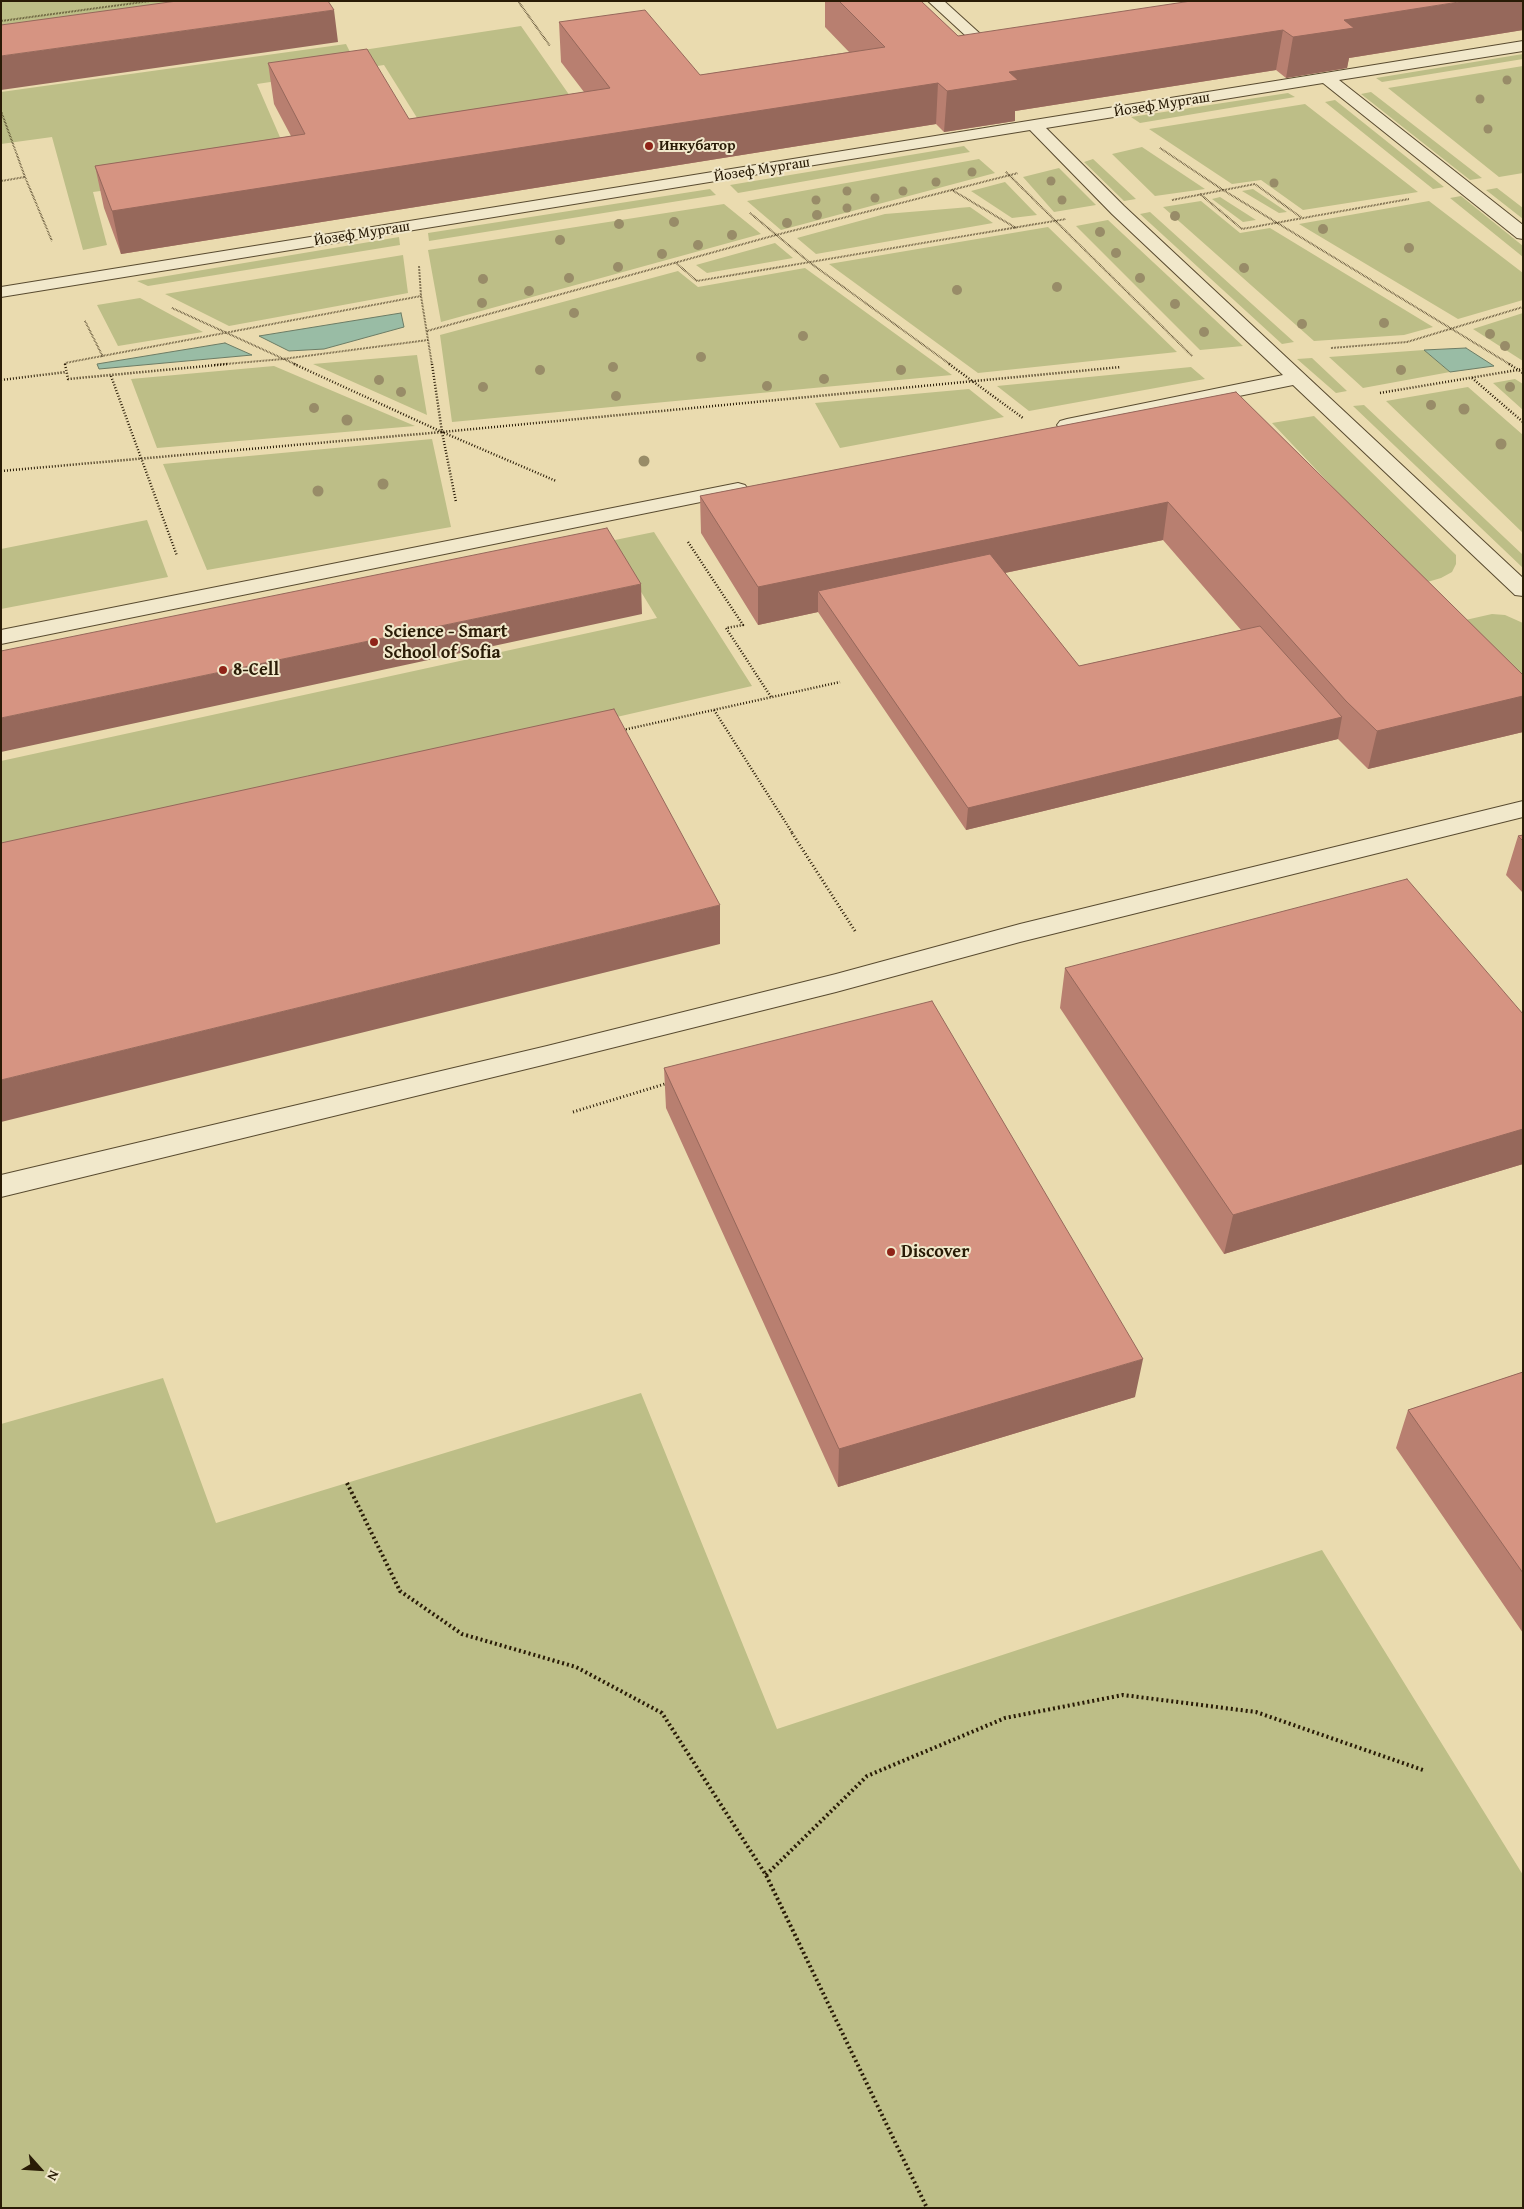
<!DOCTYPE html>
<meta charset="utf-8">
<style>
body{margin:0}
#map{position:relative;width:1524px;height:2209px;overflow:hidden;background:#eadbaf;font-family:"Gentium Book Plus",serif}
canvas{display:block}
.frame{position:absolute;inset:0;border:2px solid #291b06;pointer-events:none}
.north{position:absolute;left:15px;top:2144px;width:50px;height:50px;-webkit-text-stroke:4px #f1e8cb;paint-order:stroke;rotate:116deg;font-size:14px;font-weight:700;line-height:20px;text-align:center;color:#291b06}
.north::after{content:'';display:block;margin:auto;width:18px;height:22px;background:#291b06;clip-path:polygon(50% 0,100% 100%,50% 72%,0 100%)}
</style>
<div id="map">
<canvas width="1524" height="2209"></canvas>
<div class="frame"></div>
<div class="north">N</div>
</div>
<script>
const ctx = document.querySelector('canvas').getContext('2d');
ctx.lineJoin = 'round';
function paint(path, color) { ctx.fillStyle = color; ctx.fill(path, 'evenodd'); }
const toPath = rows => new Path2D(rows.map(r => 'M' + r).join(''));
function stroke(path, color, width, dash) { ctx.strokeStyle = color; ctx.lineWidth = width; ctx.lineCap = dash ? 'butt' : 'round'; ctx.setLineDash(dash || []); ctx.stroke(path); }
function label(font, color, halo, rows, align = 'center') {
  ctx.font = font + ' "Gentium Book Plus",serif'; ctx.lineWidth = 4; ctx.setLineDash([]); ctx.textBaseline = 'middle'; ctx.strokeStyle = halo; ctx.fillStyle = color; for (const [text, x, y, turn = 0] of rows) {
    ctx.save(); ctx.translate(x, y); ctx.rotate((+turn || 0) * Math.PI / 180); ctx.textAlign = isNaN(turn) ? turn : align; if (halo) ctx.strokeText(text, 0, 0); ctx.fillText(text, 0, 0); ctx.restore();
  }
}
const green = toPath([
 [1,1,319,1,1,46],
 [521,26,577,106,424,129,384,65,257,84,292,165,93,192,107,245,83,250,52,137,1,144,1,92,346,44,350,52],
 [1523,54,1523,59,1382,82,1376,78],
 [1523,66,1523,173,1499,177,1388,88],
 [1371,92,1482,178,1470,180,1361,94],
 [1288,93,1295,97,1140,123,1131,117],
 [1335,100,1444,187,1433,189,1325,102],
 [1305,104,1418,192,1303,210,1261,180,1232,184,1149,129],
 [964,146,970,152,738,193,730,185],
 [1142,147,1205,189,1155,196,1112,154],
 [979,159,995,173,781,230,747,201],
 [1093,159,1136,199,1124,201,1084,162],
 [1059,168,1096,205,1054,212,1023,177],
 [1005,182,1037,215,1012,218,971,191],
 [1497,188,1523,208,1523,219,1486,190],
 [710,189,716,195,429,241,428,233],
 [1253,189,1287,212,1279,213,1242,191],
 [1461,196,1523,246,1523,257,1450,198],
 [1220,197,1256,220,1243,222,1212,199],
 [1201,201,1240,233,1270,228,1433,327,1404,335,1314,341,1163,207],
 [1429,201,1523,273,1523,300,1458,319,1299,224],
 [724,204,761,234,441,322,428,250],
 [970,207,993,223,816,254,797,238,885,214],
 [1150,212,1294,342,1282,344,1140,214],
 [1108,220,1243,346,1200,350,1076,226],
 [1048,227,1177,352,978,373,829,264],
 [399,237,400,245,148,286,137,281],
 [775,243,793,258,707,273,696,265],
 [403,255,408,293,229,326,165,294],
 [805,268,952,375,452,422,440,335,678,271,698,287],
 [140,298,203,332,118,346,97,305],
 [1523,313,1523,361,1473,329],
 [1424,350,1450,372,1363,388,1329,357],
 [417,355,427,415,313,364],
 [1312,358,1347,391,1336,393,1297,359],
 [274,366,415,426,157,448,131,379],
 [1191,367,1205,379,1029,411,997,386],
 [1515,379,1523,384,1523,410,1493,383],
 [1468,387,1523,435,1523,533,1386,401],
 [969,389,1004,417,840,448,815,403],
 [1364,405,1523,555,1523,568,1353,406],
 [1314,416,1456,555,1456,564,1452,572,1441,578,1424,583,1272,423],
 [432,439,451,527,207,570,163,464],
 [147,520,168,577,1,609,1,549],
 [654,532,752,686,1,858,1,761,657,618,610,541],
 [1492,614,1505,615,1523,623,1523,677,1461,621],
 [163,1378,216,1523,641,1393,777,1729,1322,1550,1523,1875,1523,2208,1,2208,1,1424]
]);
const water = toPath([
 [401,313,404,327,324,349,289,351,259,336,401,313],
 [225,343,252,355,99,369,97,364,225,343],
 [1466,348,1494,366,1450,372,1424,350,1466,348]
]);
const pathFar3 = toPath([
 [518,1,550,46],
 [1,21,150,1],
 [1,111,25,177,52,241],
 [1160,148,1223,190,1511,365],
 [1006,172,1192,356],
 [1,181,25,177],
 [952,190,1016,228],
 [1200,194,1242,229,1409,199],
 [1172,200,1255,184,1302,218],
 [750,213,809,262,951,365],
 [676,263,697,281,1066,219],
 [419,266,421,296,432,365],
 [172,308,297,365],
 [85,321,103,357],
 [427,331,776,235,1018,173],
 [1331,348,1407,342,1523,307],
 [65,365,65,363,421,296],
 [214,365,283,359,428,340]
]);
const pathFar2 = toPath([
 [65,364,68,379,228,364],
 [294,364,442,432,556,481],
 [432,364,442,432,456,502],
 [949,364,1023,418],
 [1509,364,1523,373],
 [111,376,177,556],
 [1472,378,1523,422],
 [1,380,66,372],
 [1380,393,1523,369],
 [1,471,442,432,1121,367],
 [688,542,743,625,726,628,771,697],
 [714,710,793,834],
 [623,730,840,682]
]);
const pathFar1 = toPath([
 [792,833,855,931],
 [573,1112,668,1083]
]);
const path = toPath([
 [347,1483,400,1591,462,1634,576,1667,662,1713,766,1875,927,2208],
 [766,1875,867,1776,1005,1718,1123,1695,1256,1712,1423,1770]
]);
const service = toPath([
 [928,1,944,1,987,40,1005,37,1010,39,1013,42,1010,45,1005,47,984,50,979,48,928,1],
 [1523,41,1523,51,1339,80,1523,225,1523,239,1517,238,1323,83,1046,128,1124,206,1523,578,1523,596,1515,595,1293,385,1067,431,1060,429,1057,425,1060,421,1067,419,1283,375,1112,214,1030,130,1,297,1,287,1523,41],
 [738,483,745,485,748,489,745,493,1,644,1,630,738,483],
 [1523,801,1523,817,1020,942,836,992,547,1064,1,1197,1,1175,547,1046,836,974,1020,924,1523,801]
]);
const trees = [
 [1507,80,4.5],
 [1480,99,4.5],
 [1488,129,4.5],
 [972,172,4.5],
 [1051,181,4.5],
 [936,182,4.5],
 [1274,183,4.5],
 [847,191,4.5],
 [903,191,4.5],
 [875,198,4.5],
 [816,200,4.5],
 [1062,200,4.5],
 [847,208,4.5],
 [817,215,5],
 [1175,216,5],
 [674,222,5],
 [787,223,5],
 [619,224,5],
 [1323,229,5],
 [1100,232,5],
 [732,235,5],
 [560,240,5],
 [698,245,5],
 [1409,248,5],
 [1116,253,5],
 [662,254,5],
 [618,267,5],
 [1244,268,5],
 [569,278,5],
 [1140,278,5],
 [483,279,5],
 [1057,287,5],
 [957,290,5],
 [529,291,5],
 [482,303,5],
 [1175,304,5],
 [574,313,5],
 [1384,323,5],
 [1302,324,5],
 [1204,332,5],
 [1490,334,5],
 [803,336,5],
 [1505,346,5],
 [701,357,5],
 [613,367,5],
 [540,370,5],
 [901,370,5],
 [1401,370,5],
 [824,379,5],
 [379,380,5],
 [767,386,5],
 [483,387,5],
 [1510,387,5],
 [401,392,5],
 [616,396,5],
 [1431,405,5],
 [314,408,5],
 [1464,409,5.5],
 [347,420,5.5],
 [1501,444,5.5],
 [644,461,5.5],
 [383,484,5.5],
 [318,491,5.5]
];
const wall = toPath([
 [825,1,921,1,958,36,1523,1,1523,30,1349,58,1347,68,1286,78,1276,70,1015,111,1015,121,944,132,936,124,121,254,104,208,95,166,291,136,274,104,268,63,409,119,584,92,561,62,559,22,700,75,849,52,825,27],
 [1236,392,1523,675,1523,732,1368,769,1338,739,966,830,818,612,758,625,701,533,700,496],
 [1163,540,1241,630,1079,666,1005,573],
 [1523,835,1523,893,1506,875,1518,836],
 [1065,968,1523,1014,1523,1164,1224,1254,1060,1008],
 [664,1068,1135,1397,838,1487,666,1108],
 [1523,1372,1523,1633,1396,1448,1408,1410]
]);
const shadedWall = toPath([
 [1465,1,1523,1,1523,30,1349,58,1347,68,1286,78,1293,37,1344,20],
 [334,10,338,42,1,90,1,56],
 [1283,30,1276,70,1015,111,1015,121,944,132,947,91,1009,72],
 [938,83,936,124,121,254,112,211],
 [1168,502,1163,540,831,609,818,591,818,612,758,625,758,587],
 [641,584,642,614,1,752,1,718],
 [1523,696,1523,732,1368,769,1377,731],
 [1342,717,1338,739,966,830,968,808],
 [720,905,720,944,1,1122,1,1080],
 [1523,1129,1523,1164,1224,1254,1233,1215],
 [1143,1359,1135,1397,838,1487,839,1449]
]);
const building = toPath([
 [177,1,328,1,334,10,1,56,1,25,177,1],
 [839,1,921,1,958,36,1191,1,1465,1,1344,20,1354,28,1293,37,1283,30,1009,72,1018,80,947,91,938,83,112,211,95,166,305,134,268,63,367,49,409,119,610,88,559,22,645,10,700,75,885,47,839,1],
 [1236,392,1523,675,1523,696,1377,731,1346,701,1168,502,758,587,700,496,1236,392],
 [607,528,641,584,1,718,1,651,607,528],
 [990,554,1079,666,1260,626,1342,717,968,808,818,591,990,554],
 [614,709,720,905,1,1080,1,843,614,709],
 [1523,835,1523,841,1518,836,1523,835],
 [1407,879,1523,1014,1523,1129,1233,1215,1065,968,1407,879],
 [932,1001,1143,1359,839,1449,664,1068,932,1001],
 [1523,1372,1523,1573,1408,1410,1523,1372]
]);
const markers = [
 [649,146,5,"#8f2418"],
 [374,642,5,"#8f2418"],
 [223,670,5,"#8f2418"],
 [891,1252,5,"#8f2418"]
];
const farStreetnames = [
 ["Йозеф Мургаш",1162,105,-9],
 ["Йозеф Мургаш",762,170,-9],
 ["Йозеф Мургаш",362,234,-9]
];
const farPoinames = [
 ["Инкубатор",659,146]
];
const poiNames = [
 ["Science - Smart",384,632],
 ["School of Sofia",384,653],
 ["8-Cell",233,670],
 ["Discover",901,1252]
];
paint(green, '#bdbe87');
paint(water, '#99bca5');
stroke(water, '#6c7c65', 1);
stroke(service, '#594b30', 2);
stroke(pathFar3, '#291b06', 2, [0.5, 1]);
stroke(pathFar2, '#291b06', 2.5, [1, 2]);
stroke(pathFar1, '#291b06', 3, [1, 2.5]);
stroke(path, '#291b06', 4, [2, 3]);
paint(service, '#f1e8cb');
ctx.fillStyle = '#988c68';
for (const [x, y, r] of trees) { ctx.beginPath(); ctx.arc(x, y, r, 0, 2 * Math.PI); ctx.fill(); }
paint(wall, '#b87f70');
paint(shadedWall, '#96685b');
paint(building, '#d69482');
stroke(building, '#96685b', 1);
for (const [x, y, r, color] of markers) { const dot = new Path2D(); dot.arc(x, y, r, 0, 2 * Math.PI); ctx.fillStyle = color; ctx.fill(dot); stroke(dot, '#f1e8cb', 2); }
label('15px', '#291b06', '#f1e8cb', farStreetnames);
label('bold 15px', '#291b06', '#f1e8cb', farPoinames, 'left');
label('bold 18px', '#291b06', '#f1e8cb', poiNames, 'left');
</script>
